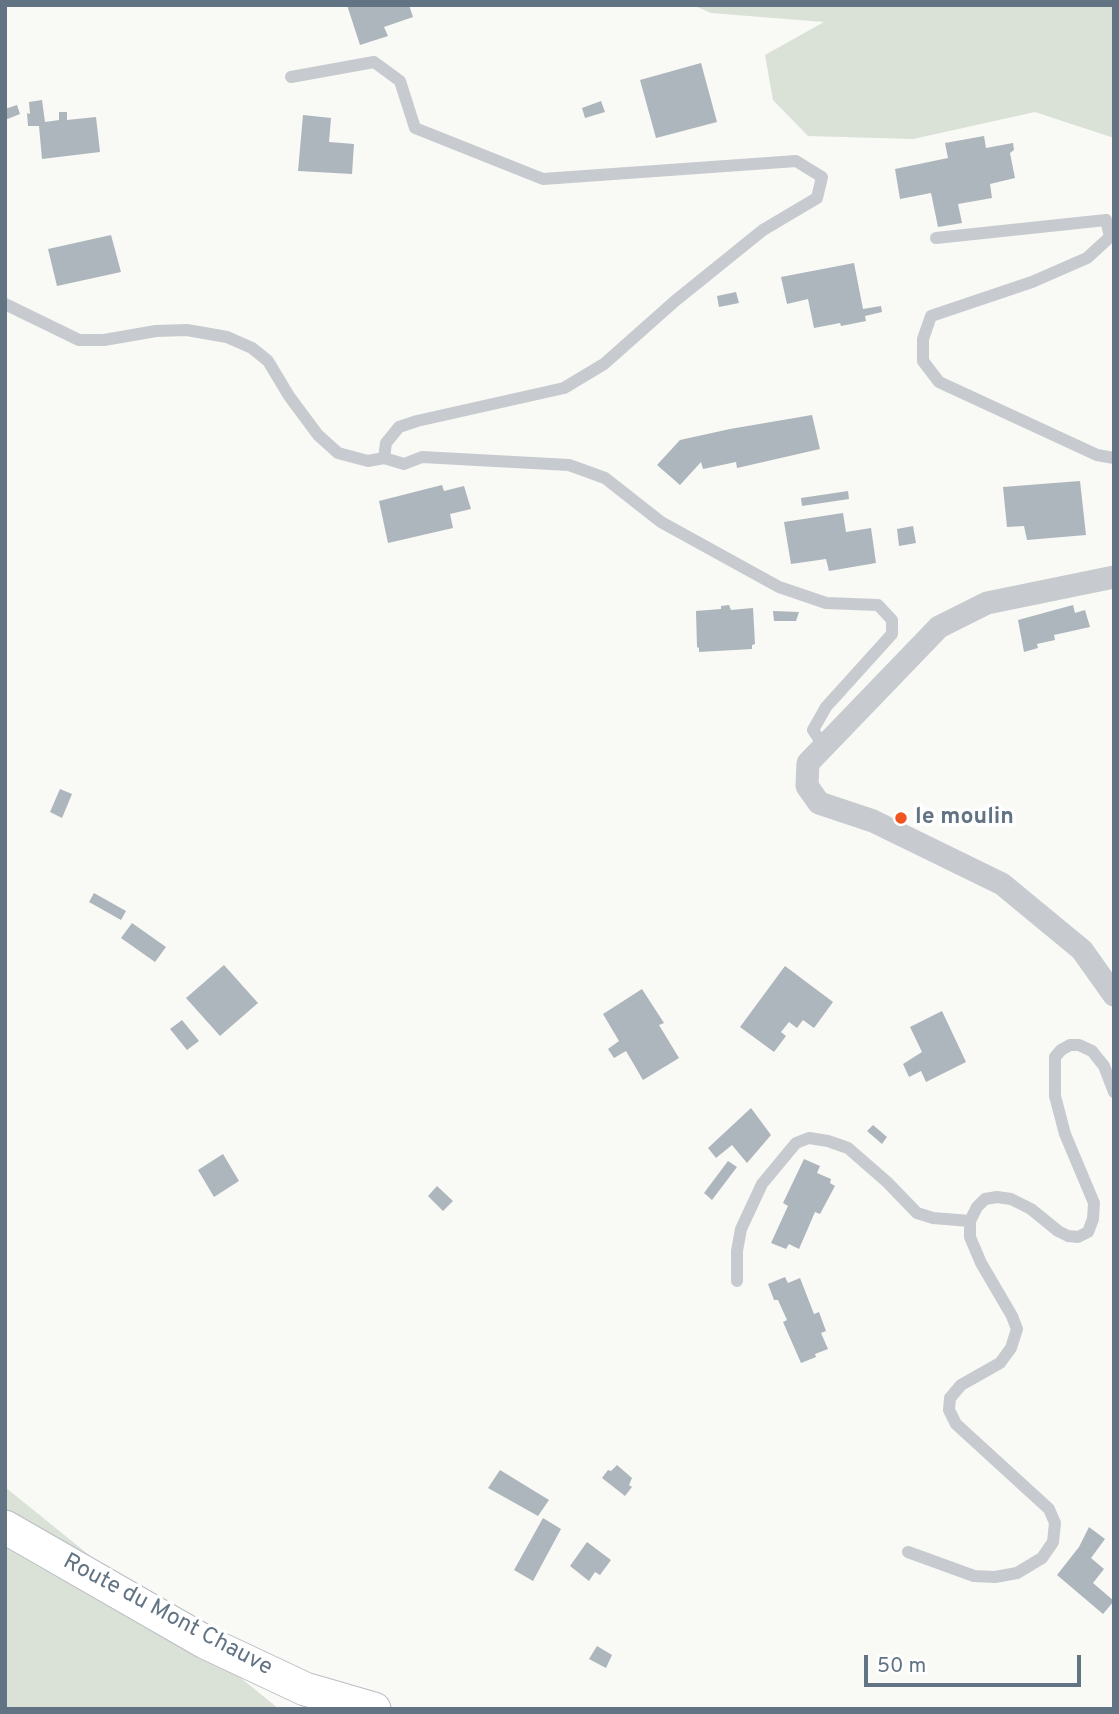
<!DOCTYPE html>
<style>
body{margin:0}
#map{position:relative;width:1119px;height:1714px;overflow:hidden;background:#f9f9f6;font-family:Overpass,sans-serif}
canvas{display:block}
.frame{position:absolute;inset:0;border:7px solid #627484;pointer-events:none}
.scale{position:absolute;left:864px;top:1655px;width:217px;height:32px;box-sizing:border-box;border:4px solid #627484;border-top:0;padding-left:9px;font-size:21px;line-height:24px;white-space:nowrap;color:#627484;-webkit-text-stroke:5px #fff;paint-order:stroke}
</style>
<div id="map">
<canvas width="1119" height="1714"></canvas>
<div class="frame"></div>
<div class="scale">50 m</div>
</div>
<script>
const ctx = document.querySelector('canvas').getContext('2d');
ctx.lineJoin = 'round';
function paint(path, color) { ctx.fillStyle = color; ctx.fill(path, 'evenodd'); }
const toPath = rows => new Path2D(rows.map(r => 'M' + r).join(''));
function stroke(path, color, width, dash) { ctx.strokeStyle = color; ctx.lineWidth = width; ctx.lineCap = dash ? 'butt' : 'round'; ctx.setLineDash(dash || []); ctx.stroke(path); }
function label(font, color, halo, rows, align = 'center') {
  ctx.font = font + ' Overpass,sans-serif'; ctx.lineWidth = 7; ctx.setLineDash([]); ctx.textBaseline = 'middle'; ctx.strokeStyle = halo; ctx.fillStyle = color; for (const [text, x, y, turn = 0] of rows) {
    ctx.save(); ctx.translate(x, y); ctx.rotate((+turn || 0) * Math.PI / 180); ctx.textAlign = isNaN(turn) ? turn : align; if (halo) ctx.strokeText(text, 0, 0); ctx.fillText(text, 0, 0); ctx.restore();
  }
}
const green = toPath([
 [693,5,1114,5,1114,138,1035,112,913,139,808,136,773,100,765,55,824,22,711,13],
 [5,1487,279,1709,5,1709]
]);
const building = toPath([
 [347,5,409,5,413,17,384,27,388,36,360,45],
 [701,63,717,122,656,138,640,80],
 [42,100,45,122,59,120,59,112,67,112,67,120,96,117,100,152,42,159,39,126,28,126,27,113,30,114,29,102],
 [601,101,605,112,585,118,582,108],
 [17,105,20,114,5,120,5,109],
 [303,115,331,118,329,142,354,144,352,174,298,171],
 [984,136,986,148,1013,143,1014,150,1010,153,1015,178,990,184,992,198,958,204,962,223,938,227,931,193,900,199,895,169,948,158,945,143],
 [111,235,121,272,57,286,48,249],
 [854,263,863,309,881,306,882,312,865,316,866,321,841,326,840,323,814,328,808,299,787,304,781,277],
 [736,292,739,303,719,307,717,296],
 [812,415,820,449,737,468,736,462,703,469,701,462,680,485,657,465,680,440,730,429],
 [1080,481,1086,535,1027,540,1024,526,1007,527,1003,487],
 [442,485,444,491,464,486,471,509,450,514,453,528,388,543,379,501],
 [848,491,849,499,802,506,801,498],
 [843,513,846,532,871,528,876,563,829,571,826,559,791,564,784,522],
 [913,526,916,543,899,546,897,529],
 [729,605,731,610,753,608,755,644,752,645,752,649,699,652,699,648,697,647,696,611,721,609,721,606],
 [1073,605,1075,613,1085,610,1090,627,1054,635,1055,640,1037,644,1038,648,1024,652,1018,620],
 [773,611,799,612,796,621,774,621],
 [60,789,72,794,62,818,50,812],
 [94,893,126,911,121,920,89,902],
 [132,923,166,947,155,962,121,938],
 [224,965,258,1003,220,1036,186,998],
 [785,966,833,1002,814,1028,803,1020,797,1028,789,1022,781,1032,786,1036,774,1052,740,1027],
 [642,989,664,1023,659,1025,679,1058,643,1080,626,1051,614,1058,608,1049,619,1041,603,1014],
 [942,1011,966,1062,926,1082,921,1071,909,1077,903,1064,922,1052,910,1027],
 [182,1020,199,1041,187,1050,170,1029],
 [751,1108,771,1135,747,1163,732,1145,716,1158,708,1148],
 [873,1125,887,1137,882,1144,867,1131],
 [223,1154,239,1181,214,1197,198,1170],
 [804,1159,820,1166,817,1173,831,1179,830,1183,835,1186,820,1214,815,1212,799,1249,789,1244,786,1249,771,1243,788,1206,783,1203],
 [728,1161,737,1167,712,1200,704,1193],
 [437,1186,453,1201,443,1211,428,1196],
 [785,1277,788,1283,800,1278,814,1314,819,1312,826,1331,821,1333,828,1349,815,1354,816,1357,801,1363,783,1322,787,1320,778,1300,774,1300,768,1284],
 [617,1465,632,1478,629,1485,632,1487,625,1496,602,1478,608,1470,611,1471],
 [500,1470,549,1500,538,1516,488,1488],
 [543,1518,561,1529,533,1581,514,1570],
 [1089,1527,1105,1539,1091,1558,1104,1569,1093,1583,1114,1601,1103,1614,1057,1575,1079,1547],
 [587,1542,611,1560,600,1575,595,1572,589,1581,570,1566],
 [597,1646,612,1655,606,1668,589,1659]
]);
const lane = toPath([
 [291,77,374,62,400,81,415,128,543,179,796,161,822,177,817,198,763,230,675,301,604,364,564,388,417,421,399,427,386,443,384,458,404,464,422,457,569,465,605,478,661,522,779,587,826,603,878,605,892,620,892,634,826,707,813,730,823,745],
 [936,238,1106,220,1110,237,1087,258,1032,282,931,316,923,339,923,361,939,382,1097,455,1114,458],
 [5,304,79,340,104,340,156,331,187,330,227,337,252,348,268,361,289,396,318,435,338,453,368,461,384,458],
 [737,1281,737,1251,741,1229,762,1184,796,1143,809,1138,828,1141,848,1148,887,1182,917,1213,933,1218,970,1221],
 [908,1552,974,1576,995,1577,1017,1573,1042,1558,1053,1542,1055,1523,1049,1509,956,1424,949,1410,950,1398,961,1385,1000,1363,1011,1348,1017,1329,1012,1316,981,1263,970,1237,970,1221,977,1207,985,1199,997,1197,1011,1199,1031,1209,1058,1231,1068,1236,1078,1237,1088,1232,1093,1219,1094,1203,1065,1134,1055,1096,1055,1057,1061,1050,1070,1045,1079,1045,1092,1051,1104,1066,1114,1092]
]);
const street = toPath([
 [1114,577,987,603,939,627,808,763,807,786,819,803,873,821,1002,884,1082,950,1114,995]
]);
const secondary = toPath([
 [5,1527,205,1642,305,1689,374,1709]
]);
const markers = [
 [901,818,7,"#f0541f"]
];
const poiNames = [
 ["le moulin",915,818]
];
const streetNames = [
 ["Route du Mont Chauve",167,1616,28]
];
paint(green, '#dae1d7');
paint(building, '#adb6bc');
stroke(secondary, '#b9bec3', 35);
stroke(lane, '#c7cbcf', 12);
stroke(street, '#c7cbcf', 23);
stroke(secondary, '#fff', 33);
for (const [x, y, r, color] of markers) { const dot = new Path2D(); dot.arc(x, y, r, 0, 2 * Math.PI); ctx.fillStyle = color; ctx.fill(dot); stroke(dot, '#fff', 2.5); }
label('bold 23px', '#627484', '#fff', poiNames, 'left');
label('23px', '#627484', '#fff', streetNames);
</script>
